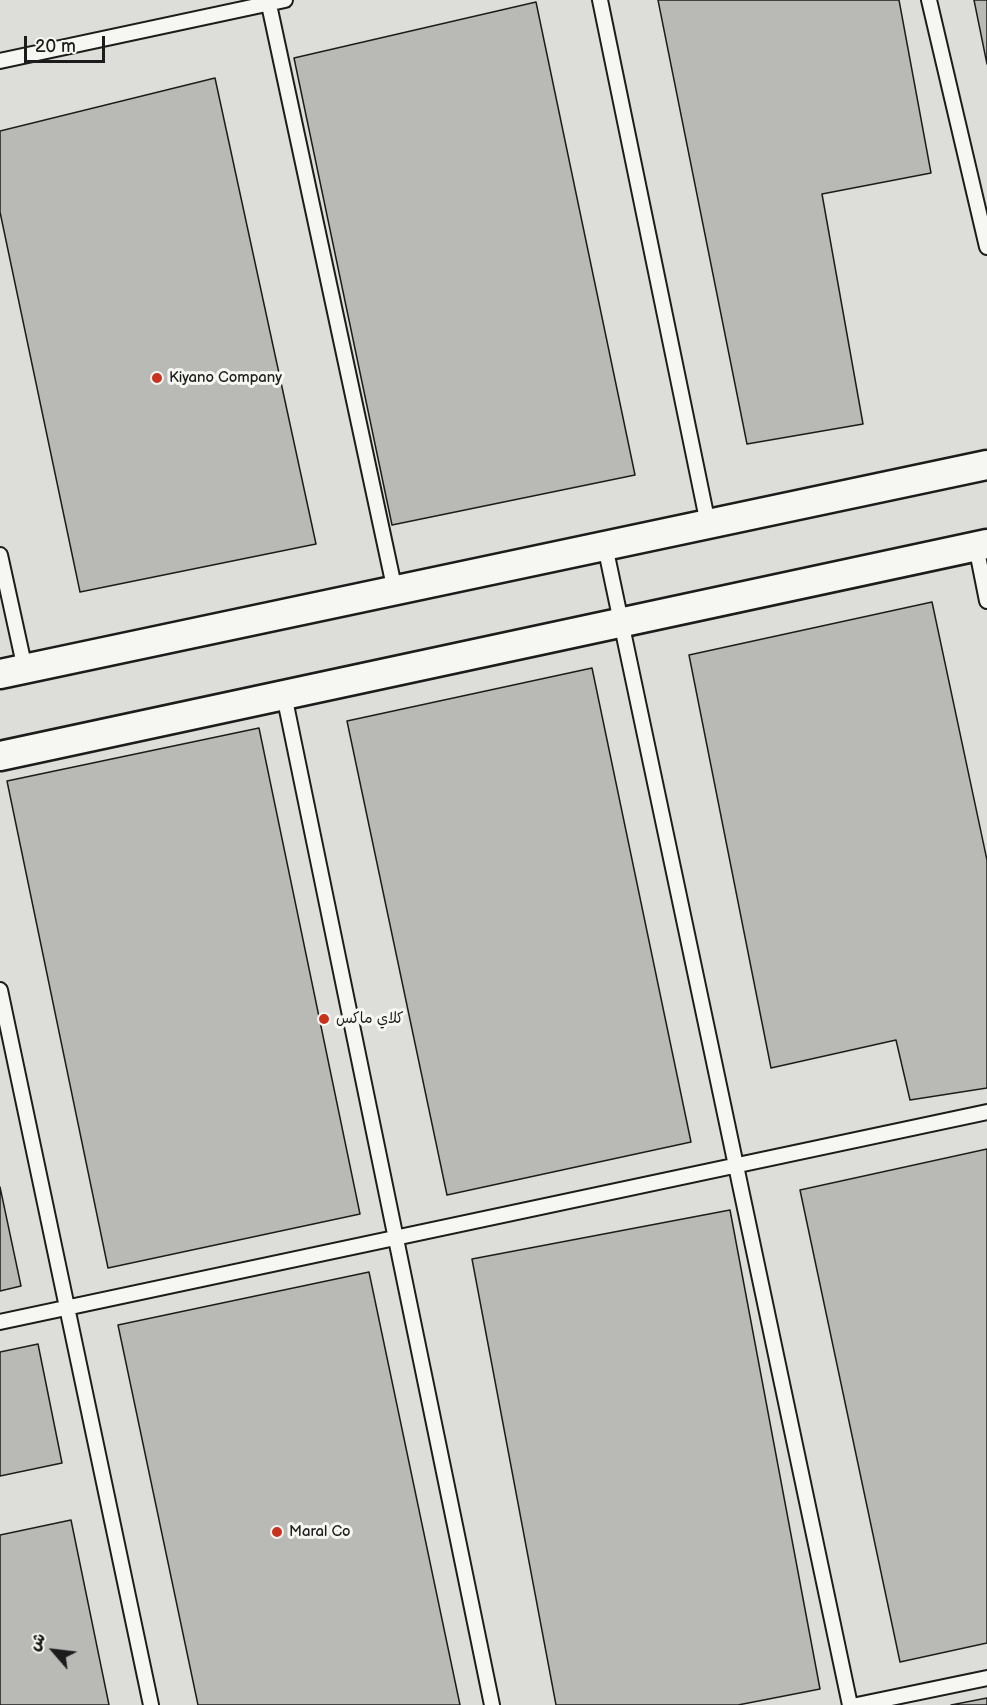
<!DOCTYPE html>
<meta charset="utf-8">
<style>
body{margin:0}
#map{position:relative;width:987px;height:1705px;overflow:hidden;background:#edede9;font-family:"Balsamiq Sans","Playpen Sans Arabic",sans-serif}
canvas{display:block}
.north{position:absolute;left:24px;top:1621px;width:60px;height:60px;-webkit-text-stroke:4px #f6f6f2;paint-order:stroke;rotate:298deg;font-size:16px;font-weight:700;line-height:24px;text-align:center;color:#1c1c1c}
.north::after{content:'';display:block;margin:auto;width:21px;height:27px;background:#1c1c1c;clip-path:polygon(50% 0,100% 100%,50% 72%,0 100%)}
.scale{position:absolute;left:24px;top:36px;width:81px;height:27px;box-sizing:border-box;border:3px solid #1c1c1c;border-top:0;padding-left:8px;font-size:18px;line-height:21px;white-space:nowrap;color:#1c1c1c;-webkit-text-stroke:4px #f6f6f2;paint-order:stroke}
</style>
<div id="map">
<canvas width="987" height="1705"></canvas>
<div class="north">ش</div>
<div class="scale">20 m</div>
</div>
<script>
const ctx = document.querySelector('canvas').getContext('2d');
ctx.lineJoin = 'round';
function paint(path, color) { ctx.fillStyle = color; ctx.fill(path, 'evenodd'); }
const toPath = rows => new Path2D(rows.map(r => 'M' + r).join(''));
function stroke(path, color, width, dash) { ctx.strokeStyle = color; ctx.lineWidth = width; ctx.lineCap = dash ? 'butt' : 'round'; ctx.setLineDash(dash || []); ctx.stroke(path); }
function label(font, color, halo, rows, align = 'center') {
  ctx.font = font + ' "Balsamiq Sans","Playpen Sans Arabic",sans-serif'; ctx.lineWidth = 6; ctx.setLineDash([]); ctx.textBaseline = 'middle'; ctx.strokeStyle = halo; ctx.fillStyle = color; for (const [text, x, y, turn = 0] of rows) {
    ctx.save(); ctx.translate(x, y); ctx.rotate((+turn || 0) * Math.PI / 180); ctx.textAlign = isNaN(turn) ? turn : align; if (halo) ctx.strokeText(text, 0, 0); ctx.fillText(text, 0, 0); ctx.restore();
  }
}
const built = toPath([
 [0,0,987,0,987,1705,0,1705]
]);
const building = toPath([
 [658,0,899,0,931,173,822,194,863,424,747,444,658,0],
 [974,0,987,0,987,64,974,0],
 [536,2,635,475,392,525,294,58,536,2],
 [215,78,316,544,80,592,0,212,0,131,215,78],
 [932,602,987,860,987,1088,910,1100,896,1040,771,1068,689,655,932,602],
 [592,668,691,1142,447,1195,347,721,592,668],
 [259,728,360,1214,108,1268,7,781,259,728],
 [987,1149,987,1643,900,1662,800,1190,987,1149],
 [0,1187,21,1286,0,1291,0,1187],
 [730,1210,820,1689,738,1705,556,1705,472,1259,730,1210],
 [369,1272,460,1705,198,1705,118,1325,369,1272],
 [38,1344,62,1463,0,1476,0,1352,38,1344],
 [71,1520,109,1705,0,1705,0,1535,71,1520],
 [987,1698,987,1705,951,1705,987,1698]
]);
const service = toPath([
 [268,0,395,591],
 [600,0,708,524],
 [929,0,987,247],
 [0,61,285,0],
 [605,546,850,1705],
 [976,546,987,601],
 [0,555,25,669],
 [284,695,492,1705],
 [0,990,151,1705],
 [0,1322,987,1112],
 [857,1705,987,1678]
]);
const minor = toPath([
 [0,674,987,465],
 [0,756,987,544]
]);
const markers = [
 [157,378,6,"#c8321e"],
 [324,1019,6,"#c8321e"],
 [277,1532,6,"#c8321e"]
];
const poiNames = [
 ["Kiyano Company",169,378],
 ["كلاي ماكس",336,1019],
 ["Maral Co",289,1532]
];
paint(built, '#ddddda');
paint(building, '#b9b9b6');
stroke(building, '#1c1c1c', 1.5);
stroke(service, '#1c1c1c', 18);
stroke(minor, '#1c1c1c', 33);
stroke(service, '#f6f6f2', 14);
stroke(minor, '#f6f6f2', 28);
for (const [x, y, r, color] of markers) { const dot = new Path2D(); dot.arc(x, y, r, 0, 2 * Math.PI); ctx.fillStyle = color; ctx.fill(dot); stroke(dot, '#f6f6f2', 2); }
label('15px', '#1c1c1c', '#f6f6f2', poiNames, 'left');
</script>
